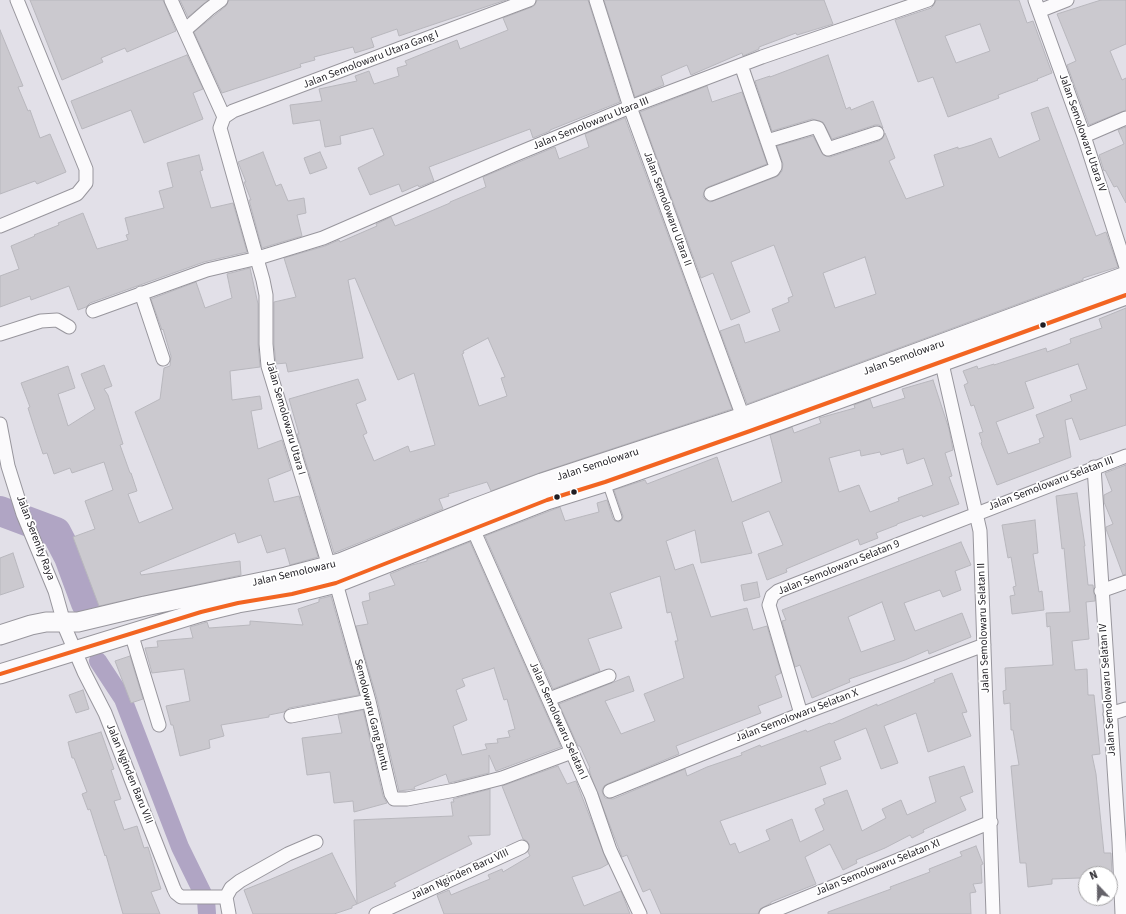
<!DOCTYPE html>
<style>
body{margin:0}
#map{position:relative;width:1126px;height:914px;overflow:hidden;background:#e2e0e8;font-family:"Source Sans 3",sans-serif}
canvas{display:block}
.north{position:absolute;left:1078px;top:866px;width:40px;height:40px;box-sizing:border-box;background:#fff;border:1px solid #a6a5a7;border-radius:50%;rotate:338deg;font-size:11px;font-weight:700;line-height:16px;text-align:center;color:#201e24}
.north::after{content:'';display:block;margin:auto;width:14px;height:18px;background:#646269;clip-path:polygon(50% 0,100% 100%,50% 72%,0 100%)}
</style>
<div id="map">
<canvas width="1126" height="914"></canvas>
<div class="north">N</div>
</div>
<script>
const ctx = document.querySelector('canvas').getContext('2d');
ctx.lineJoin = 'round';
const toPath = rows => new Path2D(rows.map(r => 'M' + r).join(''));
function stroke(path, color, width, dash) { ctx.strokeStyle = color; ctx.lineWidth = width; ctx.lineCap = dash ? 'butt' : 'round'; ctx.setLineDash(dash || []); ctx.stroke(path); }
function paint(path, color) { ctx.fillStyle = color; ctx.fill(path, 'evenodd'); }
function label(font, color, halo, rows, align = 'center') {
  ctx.font = font + ' "Source Sans 3",sans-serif'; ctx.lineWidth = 3.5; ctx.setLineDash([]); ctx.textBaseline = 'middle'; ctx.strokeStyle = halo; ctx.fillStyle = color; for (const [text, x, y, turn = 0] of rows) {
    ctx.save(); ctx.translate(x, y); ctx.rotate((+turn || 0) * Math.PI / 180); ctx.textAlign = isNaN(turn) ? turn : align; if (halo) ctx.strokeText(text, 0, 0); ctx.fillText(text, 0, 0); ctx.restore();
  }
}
const canal = toPath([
 [98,661,123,699,180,847,206,900,207,914]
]);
const river = toPath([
 [0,511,56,532,69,557,86,603]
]);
const building = toPath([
 [30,0,163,0,176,31,127,52,125,48,101,58,103,62,62,80,30,0],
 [180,0,208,0,188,17,180,0],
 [229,0,506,0,399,36,397,29,371,38,374,47,355,53,353,47,314,57,315,60,300,64,301,67,222,93,194,32,226,6,229,0],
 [537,0,588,0,620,102,550,130,550,131,533,138,530,129,429,167,434,181,419,187,418,185,402,192,399,184,370,195,358,168,384,155,373,128,340,136,341,144,325,147,320,120,293,124,290,105,322,101,319,89,357,81,355,76,369,71,374,84,399,76,397,68,407,65,405,61,457,40,460,49,508,30,503,18,532,7,535,5,537,0],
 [604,0,824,0,833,24,797,35,796,33,759,47,759,49,743,56,742,53,691,75,687,65,661,76,664,85,635,97,604,0],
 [936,0,1019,0,1027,23,1033,21,1052,73,1037,79,1038,80,998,95,999,98,948,117,933,77,918,82,895,20,931,8,934,5,936,0],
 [980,24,990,51,956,63,945,36,980,24],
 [1101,0,1126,0,1126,44,1110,51,1122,80,1126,78,1126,110,1089,125,1067,65,1076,61,1057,14,1101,0],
 [0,30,23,86,18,87,28,111,30,110,40,138,50,134,66,172,37,184,35,181,0,194,0,30],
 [187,55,203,89,193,93,203,119,144,143,131,110,82,129,71,101,187,55],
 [828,55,846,109,850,107,851,110,873,101,883,128,879,125,875,125,832,139,823,122,812,119,772,131,755,81,770,76,770,77,828,55],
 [707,86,712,102,742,92,767,164,708,187,705,189,703,197,706,200,710,202,776,177,779,175,782,171,783,164,777,146,813,136,823,155,830,157,879,141,883,138,885,133,895,158,889,161,906,199,944,186,934,155,958,147,958,149,972,145,991,138,999,158,1040,140,1031,113,1048,107,1096,236,1106,232,1118,267,1083,278,1083,280,747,404,720,331,739,324,745,343,780,331,772,309,789,302,788,298,793,296,774,245,731,262,750,312,731,320,713,273,701,278,640,112,707,86],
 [865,257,876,294,835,308,823,273,865,257],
 [625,118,732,409,539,473,491,491,487,482,448,494,449,496,439,499,443,509,334,553,297,434,299,434,289,399,358,379,366,400,356,404,367,433,363,435,374,461,408,446,410,452,435,445,414,373,398,380,355,278,348,280,363,358,288,372,286,363,276,364,274,344,274,302,296,297,284,258,325,246,339,240,340,242,377,226,376,224,391,217,395,226,410,220,450,203,450,202,486,187,483,177,555,147,559,159,589,147,585,134,625,118],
 [488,338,505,377,501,378,507,396,479,406,462,354,464,353,463,351,488,338],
 [1126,127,1126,203,1117,186,1114,187,1105,170,1104,171,1099,155,1124,144,1118,130,1126,127],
 [263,152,276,186,281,184,288,201,304,198,306,213,297,215,302,236,262,248,249,200,251,200,244,182,246,182,238,162,263,152],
 [320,152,327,168,310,174,304,158,320,152],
 [199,155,203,170,200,171,211,208,233,203,247,252,204,262,90,303,86,307,78,310,69,286,31,300,30,296,0,307,0,276,19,269,11,246,35,236,34,235,59,225,58,223,83,213,97,249,128,240,126,235,129,234,125,218,164,208,159,191,173,187,167,163,199,155],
 [250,268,258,304,258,344,260,367,230,371,232,400,260,396,262,409,251,411,258,449,282,440,291,470,268,479,274,502,299,496,318,557,290,565,285,548,267,553,261,535,238,543,235,533,140,572,141,575,240,561,241,575,99,606,73,537,95,529,85,501,113,490,104,462,72,473,70,468,54,474,47,453,43,454,36,433,28,408,30,407,21,383,68,366,75,388,58,394,68,426,95,409,81,374,104,365,112,386,104,389,108,395,123,444,120,445,130,473,131,473,137,491,128,494,139,523,173,509,135,412,160,399,164,368,170,366,171,356,163,329,162,330,151,299,196,282,205,308,232,298,227,274,250,268],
 [1126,308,1126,425,1080,440,1072,418,1065,420,1071,457,997,485,981,443,982,442,979,433,983,432,974,405,971,406,964,385,968,383,963,371,977,366,978,369,994,364,994,365,1046,348,1047,352,1071,343,1070,339,1102,328,1099,319,1126,308],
 [1078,364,1087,389,1070,395,1072,401,1036,415,1044,437,1039,439,1040,443,1008,454,996,422,1034,408,1025,382,1078,364],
 [933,380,949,429,953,450,945,453,952,476,949,477,959,504,923,517,922,515,897,524,897,525,876,533,878,538,860,545,858,539,786,569,787,572,767,580,758,554,783,545,769,511,742,522,752,553,701,563,695,530,666,541,675,570,693,564,711,617,747,608,753,630,767,626,781,673,775,676,782,697,758,706,761,713,676,746,679,754,607,784,604,786,602,790,603,794,605,798,613,799,685,769,687,776,707,767,742,755,741,753,760,745,761,747,806,730,807,732,830,723,831,724,877,704,877,706,935,682,934,680,952,673,967,712,962,713,971,736,928,752,916,713,884,726,898,763,881,769,866,728,834,741,841,759,820,767,826,784,720,821,730,845,735,843,739,853,770,840,766,830,792,819,800,842,824,830,815,809,825,804,823,799,847,790,862,831,886,818,882,809,901,800,907,815,936,802,929,777,964,766,973,792,960,797,966,810,923,830,924,832,912,838,910,835,885,848,856,860,857,863,843,870,830,844,805,857,816,884,771,902,771,903,760,909,758,914,661,914,650,889,643,892,627,855,622,857,591,776,589,769,590,768,580,746,578,746,559,704,629,676,634,691,605,701,621,734,655,721,644,694,684,678,675,641,678,641,671,612,667,613,660,576,610,593,622,628,588,639,600,671,553,689,485,536,560,507,565,521,599,512,597,503,607,500,613,519,615,521,619,522,622,520,623,516,614,490,645,480,647,484,717,457,732,502,782,482,770,435,792,427,794,433,821,423,819,418,855,408,854,405,870,399,873,408,905,398,902,389,933,380],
 [903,449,907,464,924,458,933,485,898,498,899,501,870,512,859,485,839,492,829,458,860,450,861,456,880,452,881,455,903,449],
 [1126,465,1126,574,1123,575,1106,529,1106,527,1113,524,1104,502,1104,495,1112,491,1105,473,1126,465],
 [1077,493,1085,546,1084,546,1088,585,1093,585,1095,601,1086,602,1089,639,1072,641,1075,670,1087,669,1088,695,1094,695,1100,754,1092,755,1096,774,1104,853,1111,853,1112,876,1110,876,1110,874,1086,874,1086,879,1080,879,1080,878,1052,879,1052,884,1028,887,1026,863,1020,863,1011,766,1019,765,1013,730,1011,730,1010,703,1004,704,1003,691,1006,690,1005,668,1053,665,1050,626,1047,627,1046,613,1070,612,1064,548,1062,549,1056,496,1077,493],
 [1035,520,1038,553,1033,554,1039,592,1042,591,1044,610,1012,614,1010,596,1015,595,1013,587,1016,586,1011,557,1008,558,1002,525,1035,520],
 [470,542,561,747,496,771,489,755,489,773,449,783,446,774,414,787,415,789,399,791,377,699,356,626,368,624,362,602,370,600,369,593,395,585,390,574,412,565,427,561,427,559,470,542],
 [494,668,504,700,507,699,515,729,508,731,510,737,497,739,498,743,485,744,487,749,462,755,453,726,467,720,456,690,465,686,462,679,494,668],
 [961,542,971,565,955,571,961,590,943,597,940,590,904,603,915,631,962,613,971,637,929,654,928,650,905,660,849,679,850,682,812,698,800,665,795,667,782,621,786,620,782,610,961,542],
 [882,602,895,640,861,652,848,617,882,602],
 [13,553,24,587,0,595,0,558,13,553],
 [757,582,760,597,744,601,741,585,757,582],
 [331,596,359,695,289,708,284,712,269,715,269,717,221,725,224,736,209,740,210,748,180,756,173,725,171,725,166,706,190,701,184,669,152,673,145,648,158,647,157,641,193,638,190,627,207,622,209,628,250,625,250,621,303,625,298,609,319,602,319,599,331,596],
 [130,656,143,699,131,703,115,661,130,656],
 [83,690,89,709,76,713,69,695,83,690],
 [363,710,383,796,387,803,354,812,353,801,334,803,330,772,307,775,302,738,342,733,338,715,363,710],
 [101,732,114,769,111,770,121,799,114,801,124,830,137,826,144,848,148,847,161,889,151,892,160,914,123,914,106,855,105,856,90,809,88,810,82,794,87,792,74,758,72,758,68,742,101,732],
 [558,766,567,784,576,781,608,864,601,868,572,877,584,906,621,891,630,914,444,914,437,895,449,890,451,895,470,887,490,879,488,875,502,869,503,872,530,856,528,852,529,844,527,841,523,839,502,786,558,766],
 [490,789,490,835,468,836,472,844,394,883,396,886,357,904,354,820,453,816,451,802,454,802,453,799,490,789],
 [976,846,983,864,981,865,982,883,973,884,976,892,970,893,971,914,828,914,828,912,891,889,890,887,930,872,929,869,962,856,960,852,976,846],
 [332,853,357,904,352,906,352,908,334,914,253,914,244,890,269,880,332,853]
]);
const lane = toPath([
 [606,482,618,517]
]);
const street = toPath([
 [171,0,224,117],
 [596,0,630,107,743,417],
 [1035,0,1084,136,1126,267],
 [1039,11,1067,0],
 [185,30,209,9,221,0],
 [1084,136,1126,118],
 [767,141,814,127,818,128,828,149,877,133],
 [711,194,773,170,775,167,775,164,741,65],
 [0,226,77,194,86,183,86,169,17,0],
 [141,293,163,359],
 [93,311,207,270,258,258,323,238,514,155,630,107,762,57,928,0],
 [0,334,41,321,57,320,69,327],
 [940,355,980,531,993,914],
 [0,424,8,466,23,514,55,591,66,630,84,672,105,713,174,889,176,893,181,897,226,897],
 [1094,467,1119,842,1122,914],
 [473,529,591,795,610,850,640,914],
 [329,566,268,366,266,344,266,295,263,280,220,128,224,117,233,111,529,0],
 [336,583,369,701,391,794,394,799,407,799,455,790,502,778,572,752],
 [1101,591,1126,582],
 [131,633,159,725],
 [549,699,609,676],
 [801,714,769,605,772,596,778,591,1126,456],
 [1110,714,1126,709],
 [291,716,369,701],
 [610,791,801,714,984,645],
 [229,914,226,897,231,888,240,881,288,854,316,842],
 [376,914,522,847],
 [766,914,991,822]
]);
const secondary = toPath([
 [0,635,31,625,46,622,78,622,145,606,286,577,340,563,473,509,542,483,743,417,1126,276],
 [0,674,201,612,238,603,292,594,336,583,547,500,605,482,750,431,1126,295]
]);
const bus1 = toPath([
 [0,674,201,612,238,603,292,594,336,583,547,500,605,482,750,431,1126,295]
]);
const markers = [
 [1043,325,3.5,"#201e24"],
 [574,492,3.5,"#201e24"],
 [557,497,3.5,"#201e24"]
];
const streetNames = [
 ["Jalan Semolowaru Utara Gang I",371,60,-21],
 ["Jalan Semolowaru Utara III",591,124,-22],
 ["Jalan Semolowaru Utara IV",1082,133,71],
 ["Jalan Semolowaru Utara II",667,209,70],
 ["Jalan Semolowaru",904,358,-20],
 ["Jalan Semolowaru Utara I",285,418,74],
 ["Jalan Semolowaru",598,465,-18],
 ["Jalan Semolowaru Selatan III",1051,484,-21],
 ["Jalan Serenity Raya",35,538,69],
 ["Jalan Semolowaru Selatan 9",839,568,-22],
 ["Jalan Semolowaru",294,574,-13],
 ["Jalan Semolowaru Selatan II",984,628,-92],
 ["Jalan Semolowaru Selatan IV",1108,690,-94],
 ["Semolowaru Gang Buntu",371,715,76],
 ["Jalan Semolowaru Selatan X",797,716,-21],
 ["Jalan Semolowaru Selatan I",558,721,66],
 ["Jalan Nginden Baru VIII",129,774,68],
 ["Jalan Semolowaru Selatan XI",878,868,-22],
 ["Jalan Nginden Baru VIII",460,875,-25]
];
stroke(canal, '#b0a5c4', 18);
stroke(river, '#b0a5c4', 30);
paint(building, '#cbc9cf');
stroke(building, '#b8b7bd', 1);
stroke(lane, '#98969d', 9);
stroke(street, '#98969d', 15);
stroke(secondary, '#98969d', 21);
stroke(lane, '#fbfafc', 7);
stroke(street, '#fbfafc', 13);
stroke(secondary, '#fbfafc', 19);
stroke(bus1, '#f26522', 4);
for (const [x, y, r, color] of markers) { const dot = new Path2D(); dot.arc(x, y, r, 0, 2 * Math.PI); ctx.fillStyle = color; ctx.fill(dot); stroke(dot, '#fff', 1.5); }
label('11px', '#201e24', '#fff', streetNames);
</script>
